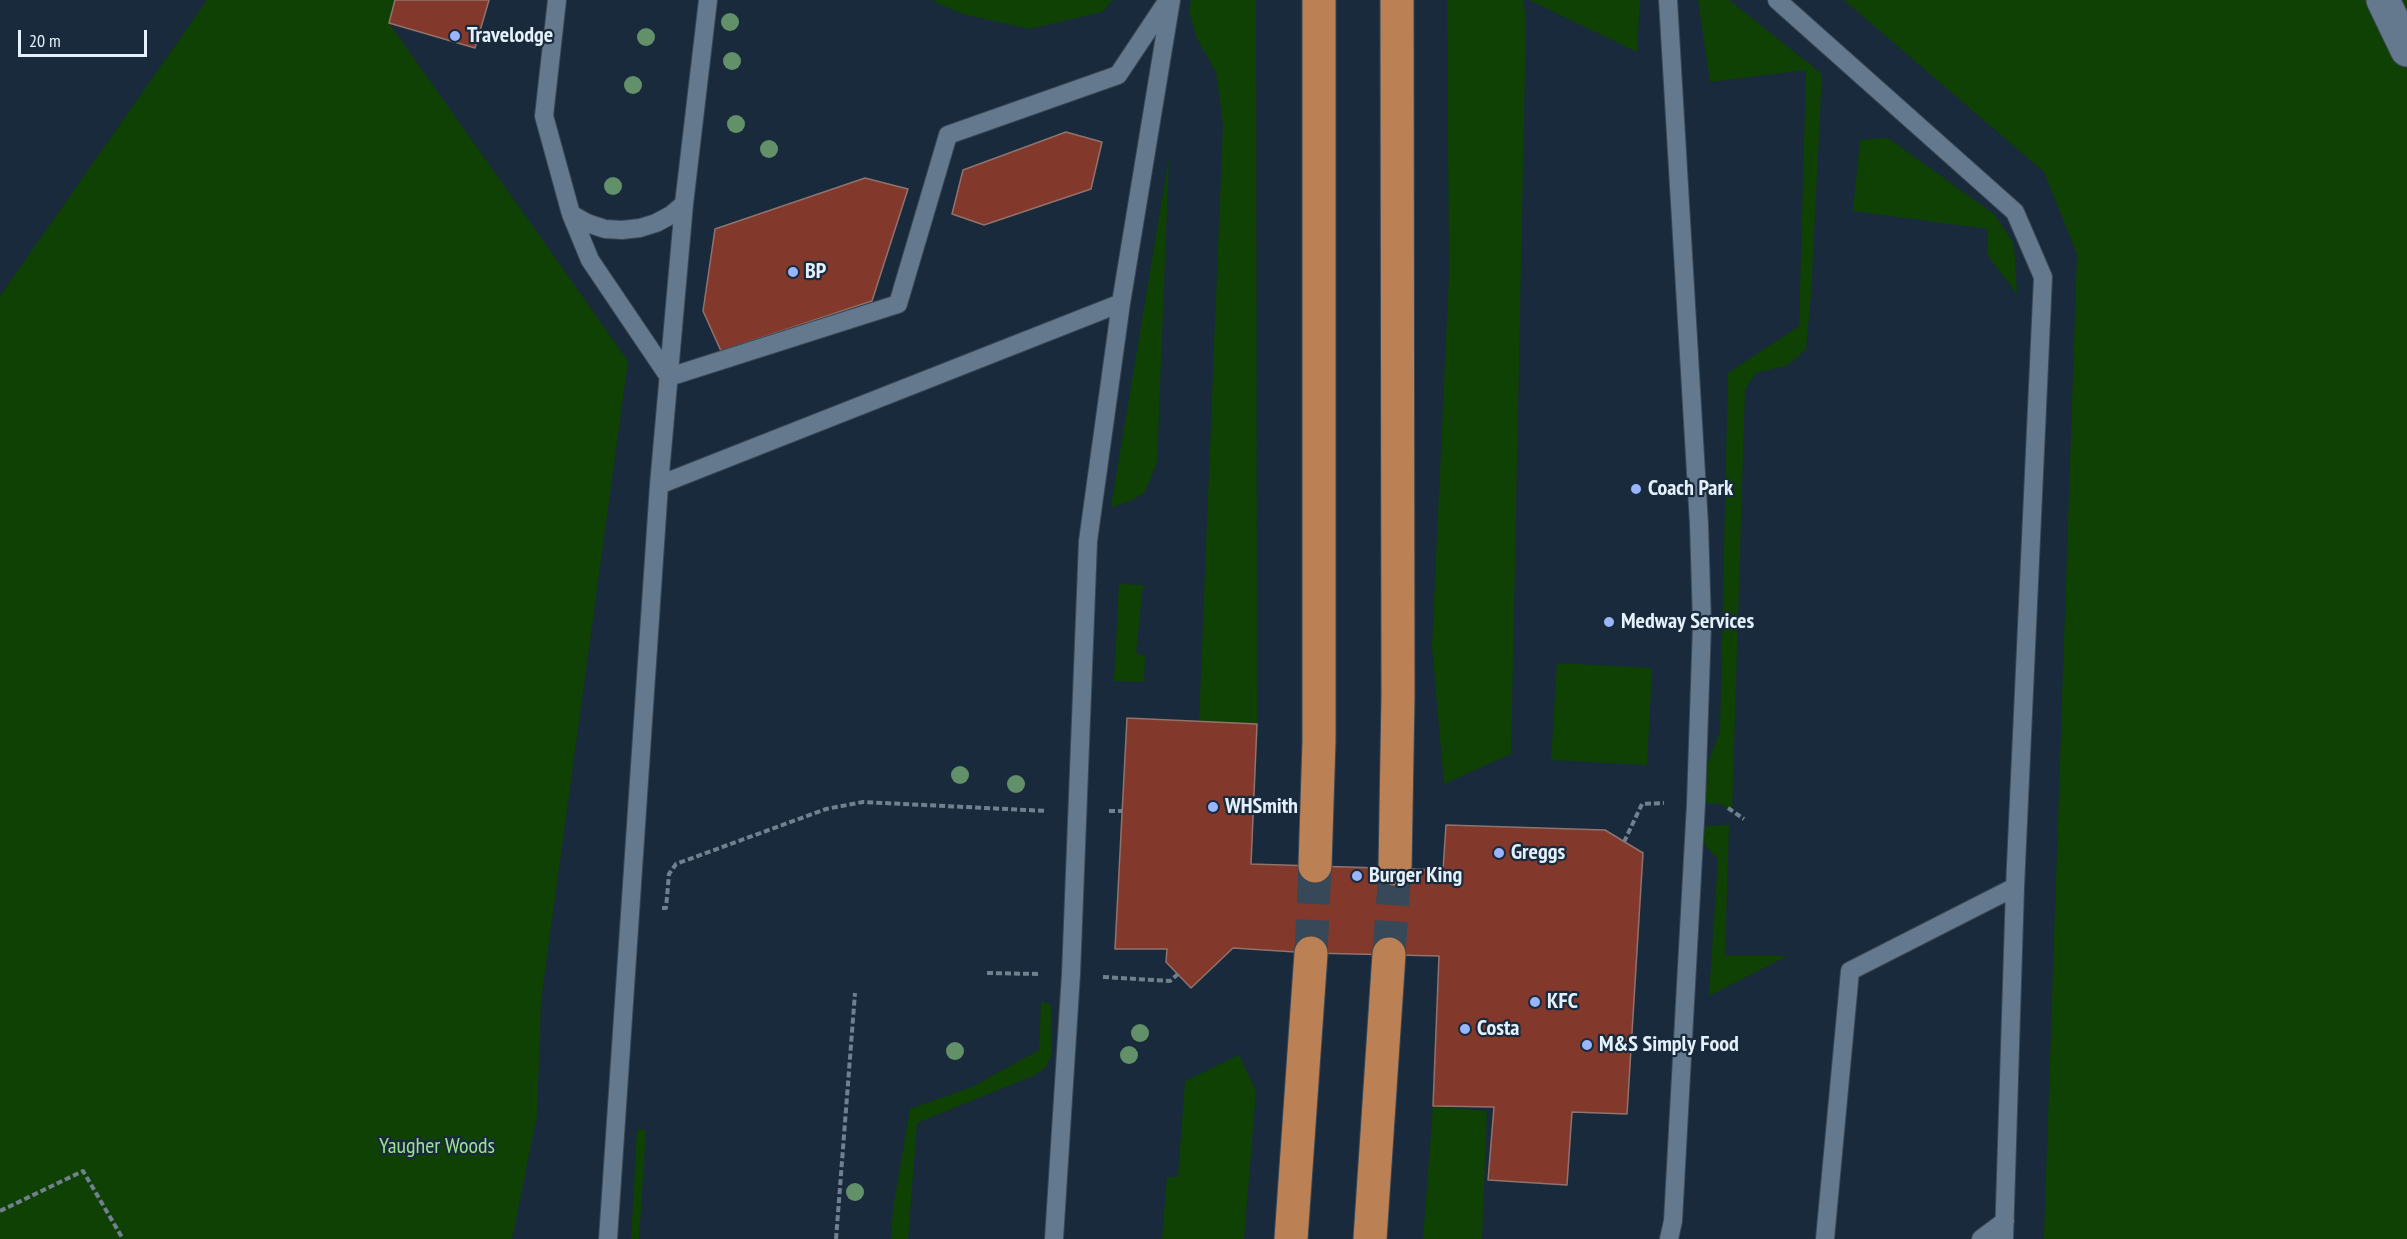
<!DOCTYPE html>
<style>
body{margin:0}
#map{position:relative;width:2407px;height:1239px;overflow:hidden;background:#182a3b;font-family:"PT Sans Narrow",sans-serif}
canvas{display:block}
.scale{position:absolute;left:18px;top:30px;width:129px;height:27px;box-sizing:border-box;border:3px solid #e4f0fb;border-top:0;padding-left:8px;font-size:18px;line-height:21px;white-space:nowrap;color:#e4f0fb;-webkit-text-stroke:4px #182a3b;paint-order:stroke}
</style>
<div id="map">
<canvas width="2407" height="1239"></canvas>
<div class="scale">20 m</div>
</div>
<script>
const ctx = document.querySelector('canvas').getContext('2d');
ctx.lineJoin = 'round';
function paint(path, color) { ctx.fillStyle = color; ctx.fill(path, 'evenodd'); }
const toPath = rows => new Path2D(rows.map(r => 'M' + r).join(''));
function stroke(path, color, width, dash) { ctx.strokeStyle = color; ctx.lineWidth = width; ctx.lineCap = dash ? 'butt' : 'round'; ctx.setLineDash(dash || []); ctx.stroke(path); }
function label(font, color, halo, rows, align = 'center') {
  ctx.font = font + ' "PT Sans Narrow",sans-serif'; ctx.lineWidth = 4.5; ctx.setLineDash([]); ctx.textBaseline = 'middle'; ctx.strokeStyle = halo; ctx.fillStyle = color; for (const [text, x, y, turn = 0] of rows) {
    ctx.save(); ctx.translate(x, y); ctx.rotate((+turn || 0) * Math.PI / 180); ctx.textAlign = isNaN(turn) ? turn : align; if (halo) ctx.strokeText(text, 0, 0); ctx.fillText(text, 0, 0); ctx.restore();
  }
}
const green = toPath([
 [207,0,395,0,389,23,628,361,541,1000,537,1115,512,1239,0,1239,0,296],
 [935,0,1113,0,1102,12,1029,29,963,14,934,2],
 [1191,0,1256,0,1257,724,1199,722,1223,124,1216,72,1197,39,1189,12],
 [1447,0,1523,0,1526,19,1511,754,1444,784,1432,646,1449,275],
 [1529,0,1640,0,1637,52,1554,12],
 [1698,0,1729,0,1822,74,1811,294,1806,349,1788,365,1756,373,1745,389,1732,811,1721,804,1696,803,1696,764,1707,765,1720,731,1728,373,1799,326,1806,70,1710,82],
 [1844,0,2407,0,2407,1239,2044,1239,2077,254,2044,172],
 [1888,138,1994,214,2014,244,2017,294,1987,255,1988,229,1853,211,1860,140],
 [1169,157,1157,462,1145,492,1131,501,1111,507],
 [1119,584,1143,585,1136,653,1145,656,1144,682,1114,681],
 [1557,663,1652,668,1647,765,1551,760],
 [1729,825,1725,956,1787,956,1709,996,1718,859,1703,843,1705,826],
 [1041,1001,1051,1005,1051,1056,1046,1067,1035,1075,917,1123,908,1239,891,1239,893,1209,910,1109,972,1087,1039,1050],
 [1239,1055,1256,1091,1244,1239,1162,1239,1167,1177,1178,1177,1185,1081],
 [1433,1106,1487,1111,1482,1239,1423,1239],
 [637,1129,646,1130,639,1239,631,1239]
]);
const building = toPath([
 [395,0,489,0,475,48,389,23,395,0],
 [1066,132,1102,142,1091,189,984,225,952,214,963,170,1066,132],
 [865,178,908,189,872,301,721,351,703,311,715,229,865,178],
 [1127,718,1257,724,1251,864,1443,870,1446,825,1605,830,1643,853,1627,1114,1572,1112,1567,1185,1488,1180,1494,1107,1433,1106,1439,956,1311,953,1233,948,1191,988,1166,962,1167,949,1115,949,1127,718]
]);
const motorwayTunnel = toPath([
 [1311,953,1315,866],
 [1389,954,1395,869]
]);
const path = toPath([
 [1728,808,1744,819],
 [1109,811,1122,811],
 [1624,842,1642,804,1664,803],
 [662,908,666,908,669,874,676,864,826,809,863,802,1047,811],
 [987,973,1039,974],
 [1103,977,1170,981,1178,974],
 [0,1211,83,1171,123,1239],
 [836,1239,855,993]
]);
const service = toPath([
 [557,0,544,116,571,214,590,260,669,377,898,304,948,135,1118,75,1168,0],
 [1668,0,1699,524,1702,624,1696,803,1673,1221,1669,1239],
 [1777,0,2015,212,2043,277,2015,887,2004,1239],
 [571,214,587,223,605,229,622,230,640,228,656,223,671,215,684,204],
 [659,485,1121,303],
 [608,1239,659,485,684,204,708,0],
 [1054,1239,1071,974,1088,541,1121,303,1171,0],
 [1825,1239,1850,971,2015,887],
 [1981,1239,2005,1221]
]);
const minor = toPath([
 [2383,0,2407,50]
]);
const motorway = toPath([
 [1315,866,1319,741,1319,0],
 [1395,869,1398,696,1397,0],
 [1291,1239,1311,953],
 [1370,1239,1389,954]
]);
const trees = [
 [730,22],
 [646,37],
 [732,61],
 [633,85],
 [736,124],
 [769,149],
 [613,186],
 [960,775],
 [1016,784],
 [1140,1033],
 [955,1051],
 [1129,1055],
 [855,1192]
];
const markers = [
 [455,36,6,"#99b5fd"],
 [793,272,6,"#99b5fd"],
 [1636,489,6,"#99b5fd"],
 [1609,622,6,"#99b5fd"],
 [1213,807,6,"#99b5fd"],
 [1499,853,6,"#99b5fd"],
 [1357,876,6,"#99b5fd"],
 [1535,1002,6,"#99b5fd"],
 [1465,1029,6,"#99b5fd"],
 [1587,1045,6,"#99b5fd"]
];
const poiNames = [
 ["Travelodge",467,36],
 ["BP",805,272],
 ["Coach Park",1648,489],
 ["Medway Services",1621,622],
 ["WHSmith",1225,807],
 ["Greggs",1511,853],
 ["Burger King",1369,876],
 ["KFC",1547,1002],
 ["Costa",1477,1029],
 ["M&S Simply Food",1599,1045]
];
const parkNames = [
 ["Yaugher Woods",437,1147]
];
paint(green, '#0f4104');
paint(building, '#82392c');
stroke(building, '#91736d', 1.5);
stroke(motorwayTunnel, '#374858', 33, [33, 16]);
stroke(service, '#394756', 20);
stroke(minor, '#394756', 35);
stroke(motorway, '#394756', 35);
stroke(path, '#71808f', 4, [6, 3]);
stroke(service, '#64798d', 18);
stroke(minor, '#64798d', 33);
stroke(motorway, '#bb8155', 33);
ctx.fillStyle = '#619069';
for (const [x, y] of trees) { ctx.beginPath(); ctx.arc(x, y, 9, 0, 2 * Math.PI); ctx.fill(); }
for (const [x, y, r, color] of markers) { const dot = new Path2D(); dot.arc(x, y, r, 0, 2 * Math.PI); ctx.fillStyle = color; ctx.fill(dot); stroke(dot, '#182a3b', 2); }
label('bold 22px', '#e4f0fb', '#182a3b', poiNames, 'left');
label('22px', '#9ce38f', '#182a3b', parkNames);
</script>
